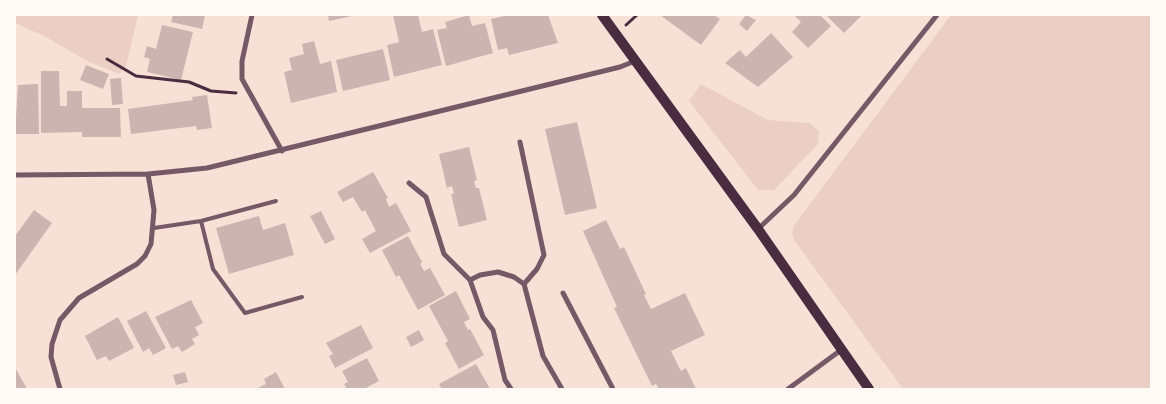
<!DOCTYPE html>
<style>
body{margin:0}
#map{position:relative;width:1166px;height:404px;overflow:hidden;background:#f7e1d7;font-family:"Archivo Narrow",sans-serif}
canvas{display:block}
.frame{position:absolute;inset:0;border:16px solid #fffaf5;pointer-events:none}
</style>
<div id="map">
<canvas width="1166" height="404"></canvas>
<div class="frame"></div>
</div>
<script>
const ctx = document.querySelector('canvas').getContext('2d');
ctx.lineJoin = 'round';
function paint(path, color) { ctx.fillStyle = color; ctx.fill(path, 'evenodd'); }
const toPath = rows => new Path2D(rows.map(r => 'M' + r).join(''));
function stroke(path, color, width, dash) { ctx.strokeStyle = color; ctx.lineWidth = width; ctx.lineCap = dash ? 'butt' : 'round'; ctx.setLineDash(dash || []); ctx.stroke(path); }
const green = toPath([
 [15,15,138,15,126,66,119,74,87,61,46,37,15,23],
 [951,15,1151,15,1151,389,903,389,794,240,792,232,795,224],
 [701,84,768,120,810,123,819,132,818,144,774,190,758,190,689,101]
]);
const building = toPath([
 [173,15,205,15,202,29,171,22],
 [328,15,352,15,352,16,329,21],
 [393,15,418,15,422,32,433,29,442,65,394,77,387,45,399,42],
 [469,15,472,26,485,23,493,53,446,66,437,30,447,28,445,22],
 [509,15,548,15,558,43,509,55,507,48,498,50,491,19],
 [660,15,714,15,720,19,701,45],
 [746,15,756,20,747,31,739,24],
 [794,15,820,15,831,26,808,48,792,32,801,22],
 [826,15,862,15,844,33],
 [162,25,193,32,181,80,147,72,150,59,144,57,147,46,156,49],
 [771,33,793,57,758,87,725,63,740,50,746,57],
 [314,41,320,64,331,61,337,92,291,103,284,72,292,70,289,58,304,54,302,44],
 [383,49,390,80,343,91,336,60],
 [86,65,109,74,103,89,80,80],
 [41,71,59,71,60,106,67,106,67,91,82,91,82,108,120,108,121,137,82,137,82,132,41,133],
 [121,78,123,104,112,105,110,79],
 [38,84,39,134,15,134,18,85],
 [207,95,212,128,197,130,196,126,131,134,128,109,193,100,192,97],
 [577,122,597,208,565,215,545,129],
 [469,147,477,180,474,181,476,188,479,188,487,220,459,227,451,194,454,194,452,186,447,188,439,154],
 [373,172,388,198,386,199,389,207,396,203,411,231,370,253,362,239,376,231,367,214,365,210,362,212,353,197,343,202,337,192],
 [34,210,52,223,15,275,15,236],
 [321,211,335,239,325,244,310,216],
 [259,216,263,230,285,223,294,255,229,274,216,228],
 [606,220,620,249,624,247,646,294,644,295,651,309,685,293,705,335,671,351,681,371,686,368,696,389,659,389,656,384,652,386,614,308,617,307,583,231],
 [408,236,422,262,420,264,424,271,430,268,445,295,418,310,399,275,396,277,382,250],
 [456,291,470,319,464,322,468,330,470,329,484,355,459,369,445,343,448,341,429,306],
 [191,300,203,323,195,327,199,335,192,339,195,344,182,352,178,346,172,349,155,317],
 [146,311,166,348,153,355,149,348,143,352,127,321],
 [118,317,134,348,109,361,106,356,97,360,85,336],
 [361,325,373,348,335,368,329,356,333,354,326,343],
 [419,330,424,340,411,347,406,337],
 [367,358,379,381,364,389,347,389,344,384,348,382,342,371],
 [476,364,490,389,442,389,439,384],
 [16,369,27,389,15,389],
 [185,372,188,382,176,385,173,375],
 [276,372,285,389,256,389,266,384,264,379]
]);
const path = toPath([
 [626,25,637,15],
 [107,59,136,76,189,82,211,91,236,93]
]);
const service = toPath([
 [201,221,213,269,245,313,302,297],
 [154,228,201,221,276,201]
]);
const minor = toPath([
 [252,15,242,61,242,79,282,151],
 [520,142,544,255,537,269,524,284],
 [15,175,148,174,207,168,620,67,635,61],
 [409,183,426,197,444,254,470,280,483,317,493,330,505,380,511,389],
 [758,229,794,195,937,15],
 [470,280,480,275,498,272,514,277,524,284,543,356,562,389],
 [563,293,613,389],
 [60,389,51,357,52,344,60,320,79,298,137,264,145,256,151,244,154,210,148,174],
 [788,389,841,350]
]);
const secondary = toPath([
 [602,15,758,229,869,389]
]);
paint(green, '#ebcfc5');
paint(building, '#ccb4b1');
stroke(path, '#4a2c40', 3);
stroke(service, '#755966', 4);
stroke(minor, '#755966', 5);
stroke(secondary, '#4a2c40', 10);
</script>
